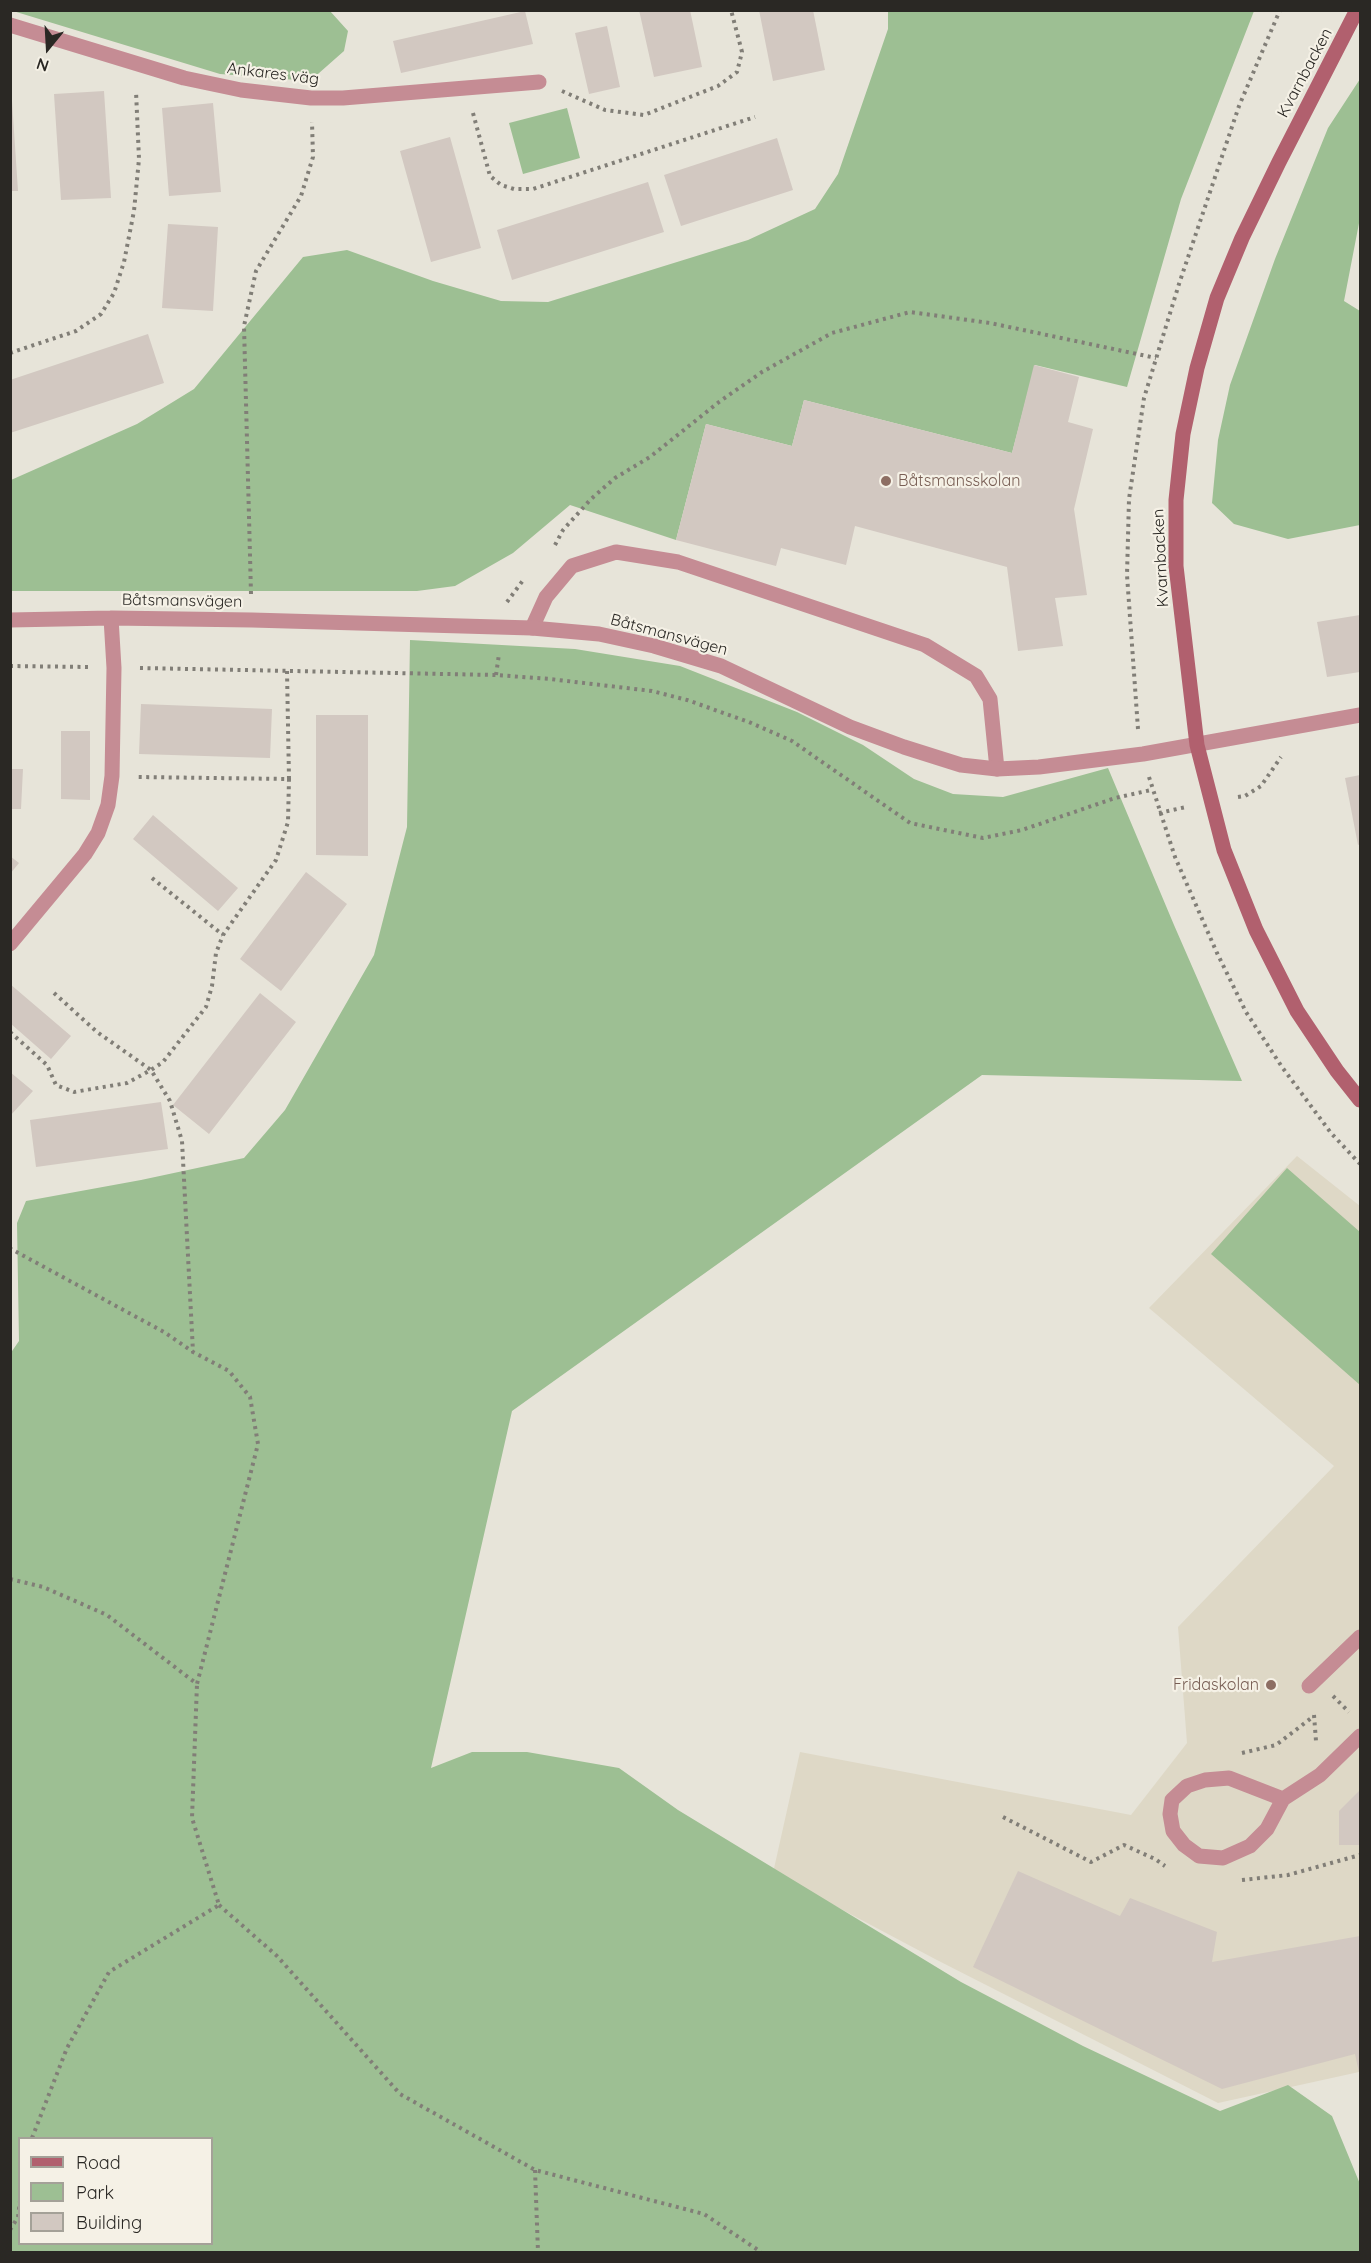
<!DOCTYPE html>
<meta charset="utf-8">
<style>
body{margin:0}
#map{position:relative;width:1371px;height:2263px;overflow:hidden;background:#e7e4d9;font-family:Quicksand,sans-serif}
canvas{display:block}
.frame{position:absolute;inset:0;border:12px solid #2a2824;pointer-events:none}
.legend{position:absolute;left:18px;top:2137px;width:195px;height:108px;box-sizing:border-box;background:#f5f1e6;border:2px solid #a4a198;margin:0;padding:8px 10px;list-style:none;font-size:18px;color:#2a2824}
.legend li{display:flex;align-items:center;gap:12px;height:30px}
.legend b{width:30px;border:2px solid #a4a198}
.north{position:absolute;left:18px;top:18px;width:60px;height:60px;-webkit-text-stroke:4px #f5f1e6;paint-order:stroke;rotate:198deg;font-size:16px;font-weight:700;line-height:24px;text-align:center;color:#2a2824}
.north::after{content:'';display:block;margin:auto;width:21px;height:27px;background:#2a2824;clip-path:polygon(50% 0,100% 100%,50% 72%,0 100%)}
</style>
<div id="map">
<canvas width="1371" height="2263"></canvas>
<div class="frame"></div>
<ul class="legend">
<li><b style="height:8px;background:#b1606e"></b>Road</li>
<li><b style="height:16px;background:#9dbf93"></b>Park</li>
<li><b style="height:16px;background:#d2c8c1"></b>Building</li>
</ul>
<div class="north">N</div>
</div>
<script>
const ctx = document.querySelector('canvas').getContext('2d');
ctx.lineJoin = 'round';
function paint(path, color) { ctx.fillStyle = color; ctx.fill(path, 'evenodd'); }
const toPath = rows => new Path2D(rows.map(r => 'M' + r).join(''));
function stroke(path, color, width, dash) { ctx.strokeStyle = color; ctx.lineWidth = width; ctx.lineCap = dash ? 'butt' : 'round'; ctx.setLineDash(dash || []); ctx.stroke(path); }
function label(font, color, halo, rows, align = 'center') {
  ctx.font = font + ' Quicksand,sans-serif'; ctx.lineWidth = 4.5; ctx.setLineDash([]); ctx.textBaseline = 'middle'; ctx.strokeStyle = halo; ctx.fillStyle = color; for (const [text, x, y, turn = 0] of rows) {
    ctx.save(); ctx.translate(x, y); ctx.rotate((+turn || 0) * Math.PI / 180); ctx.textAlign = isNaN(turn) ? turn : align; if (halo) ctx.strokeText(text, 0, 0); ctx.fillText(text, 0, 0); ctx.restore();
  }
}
const built = toPath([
 [1297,1156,1360,1206,1360,2077,1359,2072,1218,2103,935,1959,773,1873,800,1752,1131,1815,1187,1743,1178,1627,1334,1466,1149,1308]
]);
const green = toPath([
 [13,11,330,11,348,31,344,51,310,81,220,74],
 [888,11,1254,11,1181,199,1127,387,1035,365,1012,453,804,400,792,446,706,424,676,540,570,505,513,553,455,586,417,591,11,591,11,480,137,424,194,389,303,257,347,250,433,281,501,301,548,302,748,240,815,209,838,174,888,29],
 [1360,79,1360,218,1344,301,1360,311,1360,525,1288,539,1234,524,1212,503,1218,440,1230,385,1275,259,1328,128],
 [567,108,580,158,523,174,509,123],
 [410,640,575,649,680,666,797,712,863,745,914,779,953,794,1003,797,1108,768,1174,925,1242,1081,982,1075,512,1411,431,1768,472,1752,527,1752,619,1768,678,1810,961,1982,1083,2046,1220,2111,1288,2085,1332,2116,1360,2184,1360,2252,11,2252,10,1354,19,1341,17,1223,26,1201,141,1180,244,1158,285,1110,374,955,407,827],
 [212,2138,212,2244,20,2244,20,2138],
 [1287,1168,1360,1232,1360,1385,1211,1254]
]);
const building = toPath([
 [639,10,690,10,702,67,654,77],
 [759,10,813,10,825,70,773,81],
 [525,11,533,44,401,73,393,41],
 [607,26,620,87,589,94,575,33],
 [104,91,111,198,61,200,54,94],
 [10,101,12,101,18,191,10,191],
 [213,103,221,192,169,196,162,108],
 [450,137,481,248,431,262,400,151],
 [777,138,793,190,681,226,664,175],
 [648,182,664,232,512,280,497,230],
 [168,224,218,227,213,311,162,308],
 [148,334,164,383,10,433,10,380],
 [1034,365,1079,377,1068,422,1093,429,1074,509,1087,595,1055,598,1063,646,1018,651,1007,567,855,526,846,565,781,548,776,566,676,540,706,424,792,446,804,400,1012,453],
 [1360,615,1360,672,1327,677,1317,622],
 [141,704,272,709,270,758,139,754],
 [316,715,368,715,368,856,316,855],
 [61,731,90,731,90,800,61,799],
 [10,769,23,769,21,809,10,809],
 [1360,775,1360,844,1358,845,1345,778],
 [153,815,238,888,218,911,133,839],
 [10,856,19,863,10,874],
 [306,872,347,904,281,991,240,959],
 [10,984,71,1036,51,1059,10,1023],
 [260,993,296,1022,209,1134,173,1105],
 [10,1072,33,1091,10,1116],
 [161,1102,168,1149,36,1167,30,1120],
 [1360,1790,1360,1845,1339,1845,1339,1811],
 [1018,1871,1120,1916,1130,1898,1217,1932,1212,1962,1360,1936,1360,2077,1355,2054,1222,2089,973,1967]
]);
const path = toPath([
 [562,91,605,110,644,115,718,86,737,72,742,52,731,10],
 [473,113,490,176,501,185,514,189,533,189,755,117],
 [10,353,76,331,101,314,114,293,124,262,134,211,139,159,136,91],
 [555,545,563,530,591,499,615,478,650,457,719,402,762,372,832,333,910,312,990,323,1156,358],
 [251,594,244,326,256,271,301,196,313,157,312,122],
 [507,602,524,579],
 [10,666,88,667],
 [140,668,496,675,550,679,652,691,687,700,749,722,792,741,910,823,983,838,1022,830,1115,798,1151,790],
 [287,671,289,779],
 [496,675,499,654],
 [1138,729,1127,575,1129,499,1144,398,1179,284,1239,106,1280,10],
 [1149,777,1175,857,1217,953,1246,1012,1282,1067,1331,1133,1360,1164],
 [1238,797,1245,796,1261,786,1281,757],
 [1159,813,1186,807],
 [152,878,223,935],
 [54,993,97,1032,151,1070,170,1101,182,1141,193,1352],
 [10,1032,47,1065,56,1085,74,1092,127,1083,151,1070,163,1062,206,1007,212,986,216,953,223,935,276,860,288,822,289,779,137,777],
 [10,1579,43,1587,107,1615,197,1684,258,1444,250,1397,229,1371,193,1352,164,1332,11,1249],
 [1333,1696,1349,1712],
 [1314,1715,1316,1741],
 [1242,1753,1276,1745,1314,1716],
 [1003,1817,1091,1862,1124,1845,1155,1859,1165,1866],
 [1242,1880,1288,1875,1360,1855],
 [219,1905,277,1956,400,2094,535,2170,704,2214,761,2252],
 [32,2138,67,2048,109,1972,219,1905,192,1818,197,1684],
 [535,2170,538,2252],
 [10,2230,18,2217,20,2201]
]);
const lane = toPath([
 [532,628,546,597,572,566,616,552,678,562,925,645,976,676,990,699,997,769],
 [1309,1686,1360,1637],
 [1283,1799,1229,1778,1205,1780,1187,1786,1172,1800,1170,1814,1173,1831,1184,1845,1199,1856,1223,1858,1250,1846,1267,1829,1283,1799,1320,1775,1360,1736]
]);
const street = toPath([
 [10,25,184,78,241,90,311,98,343,98,539,82],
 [10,620,111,618,252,620,532,628,599,634,654,646,721,666,850,727,904,747,961,765,997,769,1039,767,1143,754,1360,715],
 [10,944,85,854,98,833,108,805,112,776,114,668,111,618]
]);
const secondary = toPath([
 [1357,10,1279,162,1242,238,1217,298,1197,368,1183,434,1176,500,1176,566,1197,745,1224,850,1256,930,1297,1011,1337,1071,1360,1100]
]);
const markers = [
 [886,481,6,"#8d6e63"],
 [1271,1685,6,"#8d6e63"]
];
const streetNames = [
 ["Kvarnbacken",1305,73,-62],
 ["Ankares väg",273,74,7],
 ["Kvarnbacken",1161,558,-93],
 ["Båtsmansvägen",182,601,1],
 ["Båtsmansvägen",669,635,15]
];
const educationNames = [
 ["Båtsmansskolan",898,481],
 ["Fridaskolan",1259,1685,"right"]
];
paint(built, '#ded8c6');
paint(green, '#9dbf93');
paint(building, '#d2c8c1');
stroke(path, '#817e77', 4, [3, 4.5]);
stroke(lane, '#c58c94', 15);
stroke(street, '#c58c94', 15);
stroke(secondary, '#b1606e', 15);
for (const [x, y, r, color] of markers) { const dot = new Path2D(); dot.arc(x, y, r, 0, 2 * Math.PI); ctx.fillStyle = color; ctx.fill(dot); stroke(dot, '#f5f1e6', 2); }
label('16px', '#2a2824', '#f5f1e6', streetNames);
label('16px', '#785e54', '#f5f1e6', educationNames, 'left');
</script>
